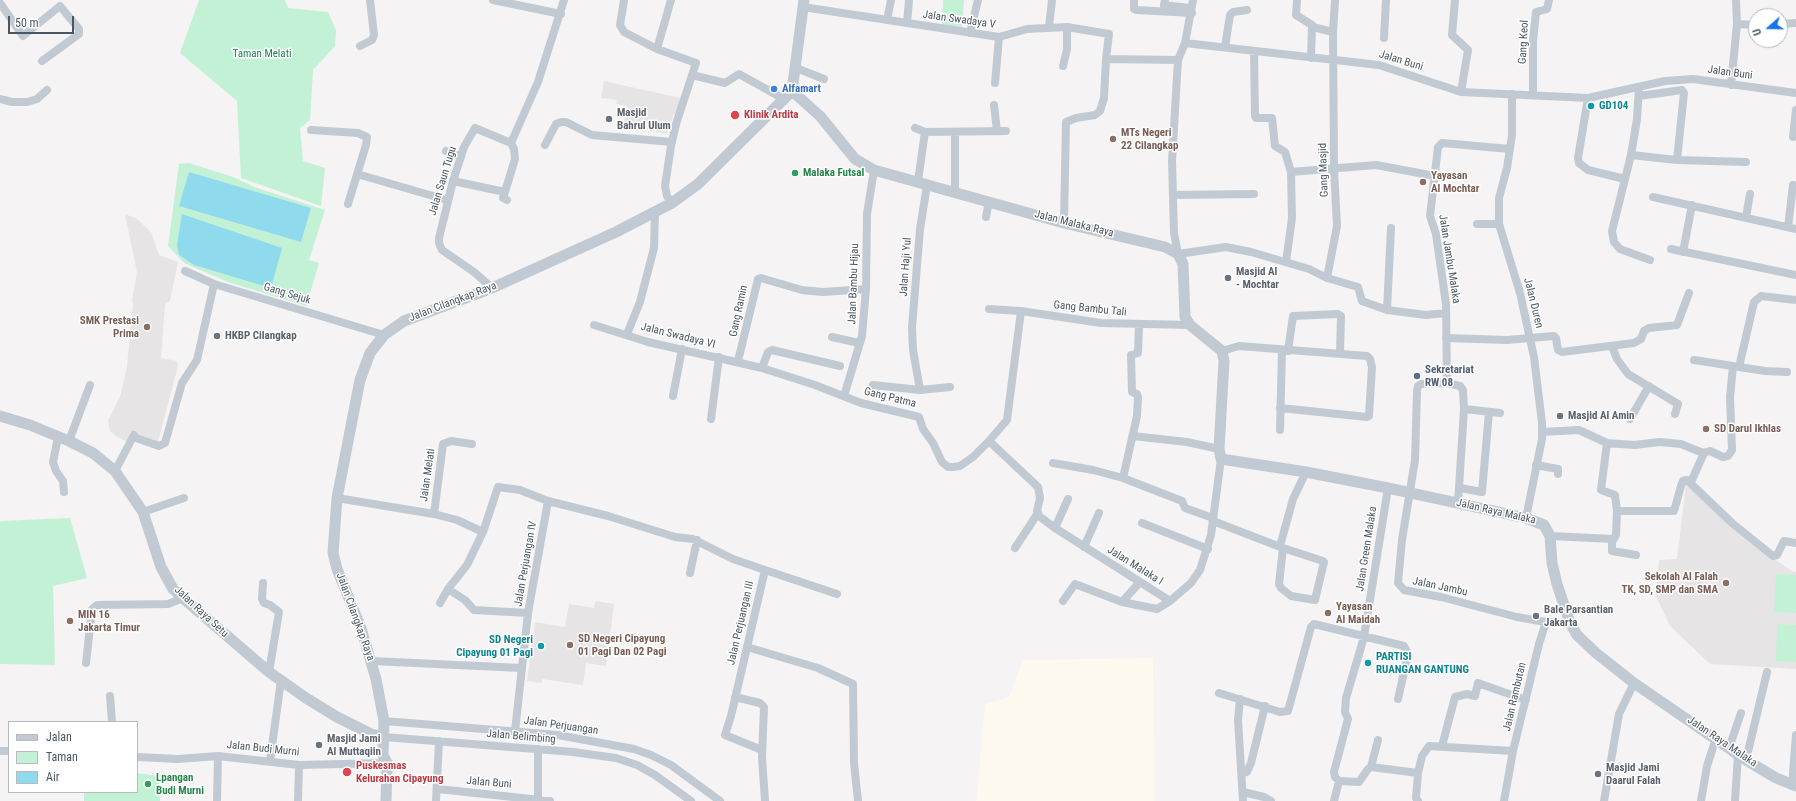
<!DOCTYPE html>
<style>
body{margin:0}
#map{position:relative;width:1796px;height:801px;overflow:hidden;background:#f5f3f3;font-family:"Roboto Condensed",sans-serif}
canvas{display:block}
.legend{position:absolute;left:8px;top:721px;width:130px;height:72px;box-sizing:border-box;background:#fff;border:1px solid #b7bbc0;margin:0;padding:5px 7px;list-style:none;font-size:12px;color:#4a5661}
.legend li{display:flex;align-items:center;gap:8px;height:20px}
.legend b{width:20px;border:1px solid #b7bbc0}
.north{position:absolute;left:1748px;top:8px;width:40px;height:40px;box-sizing:border-box;background:#fff;border:1px solid #b7bbc0;border-radius:50%;rotate:250deg;font-size:11px;font-weight:700;line-height:16px;text-align:center;color:#4a5661}
.north::after{content:'';display:block;margin:auto;width:14px;height:18px;background:#1a73e8;clip-path:polygon(50% 0,100% 100%,50% 72%,0 100%)}
.scale{position:absolute;left:8px;top:16px;width:66px;height:18px;box-sizing:border-box;border:2px solid #4a5661;border-top:0;padding-left:5px;font-size:12px;line-height:14px;white-space:nowrap;color:#4a5661;-webkit-text-stroke:3px #fff;paint-order:stroke}
</style>
<div id="map">
<canvas width="1796" height="801"></canvas>
<ul class="legend">
<li><b style="height:5px;background:#c1cad2"></b>Jalan</li>
<li><b style="height:11px;background:#c3f1d5"></b>Taman</li>
<li><b style="height:11px;background:#90daee"></b>Air</li>
</ul>
<div class="north">U</div>
<div class="scale">50 m</div>
</div>
<script>
const ctx = document.querySelector('canvas').getContext('2d');
ctx.lineJoin = 'round';
function paint(path, color) { ctx.fillStyle = color; ctx.fill(path, 'evenodd'); }
const toPath = rows => new Path2D(rows.map(r => 'M' + r).join(''));
function stroke(path, color, width, dash) { ctx.strokeStyle = color; ctx.lineWidth = width; ctx.lineCap = dash ? 'butt' : 'round'; ctx.setLineDash(dash || []); ctx.stroke(path); }
function label(font, color, halo, rows, align = 'center') {
  ctx.font = font + ' "Roboto Condensed",sans-serif'; ctx.lineWidth = 3; ctx.setLineDash([]); ctx.textBaseline = 'middle'; ctx.strokeStyle = halo; ctx.fillStyle = color; for (const [text, x, y, turn = 0] of rows) {
    ctx.save(); ctx.translate(x, y); ctx.rotate((+turn || 0) * Math.PI / 180); ctx.textAlign = isNaN(turn) ? turn : align; if (halo) ctx.strokeText(text, 0, 0); ctx.fillText(text, 0, 0); ctx.restore();
  }
}
const commercial = toPath([
 [1153,658,1154,801,976,801,985,704,1009,697,1023,660]
]);
const education = toPath([
 [604,81,680,98,678,113,674,114,667,134,624,124,627,106,616,104,617,100,601,98],
 [125,214,137,219,151,232,159,255,178,262,170,301,165,304,161,358,177,361,178,366,158,442,135,438,128,442,117,437,110,431,108,421,121,394,127,366,133,304,132,300,137,272],
 [1686,485,1758,548,1792,571,1796,572,1796,669,1710,664,1670,626,1655,594,1659,560,1677,559],
 [595,601,614,604,606,666,586,663,583,685,542,679,542,683,527,681,535,622,565,627,569,604,594,608]
]);
const green = toPath([
 [199,0,285,0,288,8,328,12,336,30,335,46,313,70,310,120,300,128,303,161,325,168,321,206,241,178,237,101,180,53],
 [943,0,964,0,962,27,942,25],
 [189,163,233,177,257,188,325,210,309,260,319,263,306,306,228,282,184,263,168,246,179,164],
 [70,518,87,578,53,586,55,665,0,664,0,521],
 [1776,574,1796,575,1796,613,1774,612],
 [1777,624,1796,625,1796,662,1776,661],
 [137,773,159,776,160,801,84,801,84,792,137,792]
]);
const water = toPath([
 [189,172,311,208,301,242,179,206],
 [182,214,282,248,271,288,194,265,179,255,177,245]
]);
const minor = toPath([
 [493,0,561,14],
 [624,0,620,25,624,32,657,49,696,63,676,124,671,146,665,186,667,196,672,203],
 [1134,0,1134,9,1136,10,1192,13],
 [1165,0,1164,5,1189,8],
 [1193,0,1185,43,1178,60,1172,161,1174,233,1178,254,1226,247,1251,252,1309,269,1327,278,1358,287,1362,301,1387,310,1426,315,1446,313],
 [1297,0,1296,15,1312,25,1311,58],
 [1455,0,1452,35,1468,50,1461,92],
 [0,3,23,36,60,6,79,29,79,34,42,61],
 [803,7,999,37,1027,29,1067,27,1109,34,1106,59,1178,60],
 [887,20,891,0],
 [907,23,909,0],
 [1737,24,1756,25],
 [1780,24,1796,23],
 [1049,27,1052,0],
 [1313,27,1333,32],
 [970,33,978,0],
 [1384,38,1386,0],
 [1185,43,1379,65,1461,92,1588,98,1665,81,1693,79,1796,93],
 [360,46,372,40,374,35,370,0],
 [1225,47,1230,15,1233,12,1247,10],
 [657,49,671,0],
 [1254,52,1255,116,1256,118,1272,118,1275,146,1285,152,1291,172,1292,218,1286,262],
 [1063,66,1067,49,1067,27],
 [796,68,824,79],
 [692,75,725,83,739,74,784,99],
 [995,83,999,37],
 [1731,85,1737,24,1736,0],
 [1639,87,1637,119,1631,155,1612,231,1614,242,1620,249,1650,260],
 [1512,94,1512,135,1507,168,1499,198,1499,224,1520,293,1534,357,1542,423,1542,439,1526,518],
 [1533,94,1533,41,1536,12,1547,9,1549,0],
 [1639,96,1682,90,1684,93,1677,160],
 [1588,98,1578,158,1579,163,1588,170,1625,179],
 [0,99,12,102,27,102,37,99,47,90],
 [994,105,997,131],
 [915,128,925,132,1006,131],
 [311,130,358,133,367,137,366,145,348,204],
 [955,132,955,192],
 [1793,137,1796,110],
 [511,143,538,82,564,0],
 [545,145,556,124,561,122,566,122,592,135,672,142],
 [1510,149,1442,143,1438,147,1430,216,1436,234,1446,304,1447,383,1421,384,1418,386,1417,391,1415,460,1402,540,1398,583,1404,590,1441,597,1517,617,1546,622],
 [446,151,461,157],
 [1631,155,1677,160,1746,162],
 [1291,172,1376,165,1435,176],
 [357,174,447,200],
 [453,181,505,192,515,159,514,149,511,143],
 [918,181,925,132],
 [505,192,503,198,507,200],
 [1173,195,1254,194],
 [1653,197,1796,229],
 [986,217,989,201],
 [1746,217,1750,194],
 [1064,223,1066,122,1076,118,1095,115,1100,111,1104,98,1106,59],
 [1477,224,1499,224],
 [1788,227,1793,185],
 [1671,249,1796,275],
 [1683,252,1692,205],
 [185,271,214,284,384,335],
 [1327,278,1337,226,1334,169,1333,32,1335,0],
 [492,288,474,272,442,250,439,243,439,238,453,181,464,147,475,128,511,143],
 [989,309,1021,311,1101,323,1190,325],
 [1387,310,1391,228],
 [594,325,648,342,762,368,815,385,861,403,919,417,923,429,933,443,942,462,948,467,953,467,960,466,973,457,989,441,1007,420,1021,311],
 [627,334,640,302,654,248,655,212],
 [832,337,859,343],
 [1446,338,1507,340,1554,336,1556,338,1558,350,1562,352,1634,343,1641,339,1644,331,1649,328,1677,325,1689,293],
 [1612,346,1617,359,1628,374,1678,404,1675,414],
 [1222,351,1239,346,1367,356,1370,359,1372,367,1369,416,1367,417,1280,408],
 [1288,351,1293,316,1338,314,1341,316,1340,354],
 [1694,360,1765,371,1787,372],
 [738,361,758,279,761,278,802,290,823,292,866,289],
 [1739,367,1754,302,1761,296,1796,300],
 [762,368,768,352,772,350,840,366],
 [1447,383,1460,386,1463,390,1464,409,1458,503],
 [873,385,920,390,950,387],
 [920,390,913,350,912,327,920,229,927,185],
 [673,396,682,349],
 [844,396,862,336,866,289,867,214,874,170],
 [1464,409,1500,413],
 [711,419,719,357],
 [1630,419,1649,386],
 [1280,430,1282,350],
 [1542,432,1579,430,1607,443,1601,490,1615,495,1617,511,1674,511,1681,486,1683,481,1687,480,1732,523,1773,556,1777,555,1784,541,1796,543],
 [1133,436,1187,442,1219,449],
 [58,437,53,462,56,471,63,481,64,492],
 [133,437,159,446,165,443,182,383,197,360,214,284],
 [69,441,90,385],
 [989,441,1038,487,1040,498,1037,511,1039,516,1055,528,1170,601,1191,583,1200,570,1211,535,1221,459],
 [1607,443,1634,445,1660,442,1681,444,1703,453,1710,451,1723,457,1728,456,1732,450,1730,397,1733,366],
 [1053,463,1093,470,1123,478,1182,501,1185,508,1213,518],
 [1536,465,1558,469,1558,474],
 [115,471,134,435],
 [1123,478,1137,416,1138,397,1137,394,1132,392,1131,355,1138,353,1139,325],
 [1691,482,1704,453],
 [1388,488,1364,637,1346,698,1345,712,1348,719,1334,772,1335,777,1339,781,1359,782,1368,769,1371,767,1418,773],
 [1460,488,1482,492,1489,412],
 [337,498,434,514,457,520,483,532],
 [143,512,184,498],
 [434,514,443,444,451,441,472,444],
 [1213,521,1283,548,1323,561,1324,562,1315,600,1291,596,1281,588,1279,584,1283,548],
 [1142,523,1208,549],
 [1055,528,1068,499],
 [1550,536,1614,539,1616,535,1617,511],
 [1612,539,1612,551,1636,555],
 [1280,546,1293,499,1306,472],
 [1084,547,1099,513],
 [1015,548,1038,513],
 [765,570,837,594],
 [690,573,697,540],
 [263,583,262,599,264,603,270,605,279,612,269,672],
 [448,589,465,600,474,610,528,613],
 [1063,601,1075,584,1122,602,1140,582],
 [1122,602,1157,609,1170,601],
 [440,603,448,589,467,565,483,532,498,487,520,490,548,501],
 [747,647,818,668,853,684,854,763,858,801],
 [372,661,521,668],
 [86,663,92,609,97,605,168,604,183,598],
 [1219,693,1280,712,1288,711,1311,627,1314,624,1404,646,1408,654,1398,699],
 [110,696,112,722],
 [735,697,760,703,764,707,762,757,765,801],
 [1240,699,1238,720,1243,801],
 [384,721,558,735,634,749,651,755,671,765,720,801],
 [515,731,528,613,548,501,608,516,675,537,693,539,733,559,765,570,731,716,725,735,762,750],
 [384,737,573,752,616,758,637,765,655,775,691,801],
 [1442,746,1455,697,1467,694,1475,696,1478,683,1526,700],
 [1729,748,1741,713],
 [538,749,538,801],
 [0,751,9,751],
 [137,757,178,759,218,756,299,765,387,763],
 [1746,760,1767,672],
 [270,761,281,680],
 [1371,767,1378,740],
 [1242,773,1247,772,1251,763,1265,706],
 [1792,786,1796,735],
 [438,789,550,801],
 [1243,792,1264,797,1271,801],
 [217,801,218,756],
 [298,801,299,765],
 [436,801,439,741],
 [1334,801,1339,781],
 [1418,801,1416,798,1418,773,1422,756,1429,746,1513,751],
 [1504,801,1513,751,1539,644,1546,622,1570,623],
 [1604,801,1619,714,1634,683],
 [1701,801,1707,766,1716,738],
 [1735,801,1738,754]
]);
const tertiary = toPath([
 [792,91,820,116,855,159,874,170,1064,223,1165,247,1178,254,1183,264,1185,317,1190,325,1222,351,1224,361,1219,449,1221,459,1306,472,1388,488,1526,518,1544,525,1550,536,1552,563,1557,584,1570,623,1577,635,1596,653,1634,683,1746,760,1776,778,1796,786],
 [0,416,30,425,69,441,93,453,115,471,143,512,161,567,173,589,183,598,269,672,306,698,337,717,371,734,384,737],
 [386,801,387,763,383,755,384,721,376,679,361,628,337,569,333,553,337,498,360,380,370,353,384,335,404,321,492,288,616,232,672,203,698,184,792,91,804,0]
]);
const markers = [
 [774,89,4,"#3f7fe0"],
 [1591,106,4,"#0f9aa8"],
 [735,115,5,"#e0444e"],
 [609,119,4,"#6b7280"],
 [1113,139,4,"#8d6e63"],
 [795,173,4,"#2e9e5b"],
 [1423,182,4,"#8d6e63"],
 [1228,278,4,"#6b7280"],
 [147,327,4,"#8d6e63"],
 [217,336,4,"#6b7280"],
 [1417,376,4,"#5c6f8a"],
 [1560,416,4,"#6b7280"],
 [1706,429,4,"#8d6e63"],
 [1726,583,4,"#8d6e63"],
 [1328,613,4,"#8d6e63"],
 [1536,616,4,"#6b7280"],
 [70,621,4,"#8d6e63"],
 [570,645,4,"#8d6e63"],
 [541,646,4,"#0f9aa8"],
 [1368,663,4,"#0f9aa8"],
 [319,745,4,"#6b7280"],
 [347,772,5,"#e0444e"],
 [1598,774,4,"#6b7280"],
 [148,784,4,"#2e9e5b"]
];
const streetNames = [
 ["Jalan Swadaya V",959,20,8],
 ["Gang Keol",1524,42,-87],
 ["Jalan Buni",1401,61,17],
 ["Jalan Buni",1730,73,8],
 ["Gang Masjid",1324,170,-92],
 ["Jalan Saun Tugu",443,181,-73],
 ["Jalan Malaka Raya",1074,224,14],
 ["Jalan Jambu Malaka",1449,259,81],
 ["Jalan Haji Yul",906,267,-86],
 ["Jalan Bambu Hijau",854,284,-88],
 ["Gang Sejuk",287,294,17],
 ["Jalan Cilangkap Raya",453,302,-21],
 ["Jalan Duren",1533,303,76],
 ["Gang Bambu Tali",1090,309,6],
 ["Gang Ramin",739,311,-78],
 ["Jalan Swadaya VI",678,336,14],
 ["Gang Patma",890,398,14],
 ["Jalan Melati",428,475,-82],
 ["Jalan Raya Malaka",1496,512,13],
 ["Jalan Green Malaka",1367,549,-81],
 ["Jalan Perjuangan IV",526,564,-80],
 ["Jalan Malaka I",1135,566,32],
 ["Jalan Jambu",1440,587,12],
 ["Jalan Raya Setu",201,612,43],
 ["Jalan Cilangkap Raya",355,617,70],
 ["Jalan Perjuangan III",741,623,-77],
 ["Jalan Rambutan",1515,697,-77],
 ["Jalan Perjuangan",561,726,8],
 ["Jalan Belimbing",521,737,5],
 ["Jalan Raya Malaka",1722,742,34],
 ["Jalan Budi Murni",263,749,6],
 ["Jalan Buni",489,783,5]
];
const parkNames = [
 ["Taman Melati",262,54]
];
const shopNames = [
 ["Alfamart",782,89]
];
const cultureNames = [
 ["GD104",1599,106],
 ["SD Negeri",533,640,"right"],
 ["Cipayung 01 Pagi",533,653,"right"],
 ["PARTISI",1376,657],
 ["RUANGAN GANTUNG",1376,670]
];
const worshipNames = [
 ["Masjid",617,113],
 ["Bahrul Ulum",617,126],
 ["Masjid Al",1236,272],
 ["- Mochtar",1236,285],
 ["HKBP Cilangkap",225,336],
 ["Masjid Al Amin",1568,416],
 ["Bale Parsantian",1544,610],
 ["Jakarta",1544,623],
 ["Masjid Jami",327,739],
 ["Al Muttaqiin",327,752],
 ["Masjid Jami",1606,768],
 ["Daarul Falah",1606,781]
];
const healthNames = [
 ["Klinik Ardita",744,115],
 ["Puskesmas",356,766],
 ["Kelurahan Cipayung",356,779]
];
const educationNames = [
 ["MTs Negeri",1121,133],
 ["22 Cilangkap",1121,146],
 ["Yayasan",1431,176],
 ["Al Mochtar",1431,189],
 ["SMK Prestasi",139,321,"right"],
 ["Prima",139,334,"right"],
 ["SD Darul Ikhlas",1714,429],
 ["Sekolah Al Falah",1718,577,"right"],
 ["TK, SD, SMP dan SMA",1718,590,"right"],
 ["Yayasan",1336,607],
 ["Al Maidah",1336,620],
 ["MIN 16",78,615],
 ["Jakarta Timur",78,628],
 ["SD Negeri Cipayung",578,639],
 ["01 Pagi Dan 02 Pagi",578,652]
];
const leisureNames = [
 ["Malaka Futsal",803,173],
 ["Lpangan",156,778],
 ["Budi Murni",156,791]
];
const serviceNames = [
 ["Sekretariat",1425,370],
 ["RW 08",1425,383]
];
paint(commercial, '#fdf9ef');
paint(education, '#e6e4e5');
paint(green, '#c3f1d5');
paint(water, '#90daee');
stroke(minor, '#c1cad2', 8);
stroke(tertiary, '#c1cad2', 11);
for (const [x, y, r, color] of markers) { const dot = new Path2D(); dot.arc(x, y, r, 0, 2 * Math.PI); ctx.fillStyle = color; ctx.fill(dot); stroke(dot, '#fff', 1.5); }
label('11px', '#4a5661', '#fff', streetNames);
label('11px', '#17864f', '#fff', parkNames);
label('bold 11px', '#366cbe', '#fff', shopNames, 'left');
label('bold 11px', '#0d838f', '#fff', cultureNames, 'left');
label('bold 11px', '#5b616d', '#fff', worshipNames, 'left');
label('bold 11px', '#be3a42', '#fff', healthNames, 'left');
label('bold 11px', '#785e54', '#fff', educationNames, 'left');
label('bold 11px', '#27864d', '#fff', leisureNames, 'left');
label('bold 11px', '#4e5e75', '#fff', serviceNames, 'left');
</script>
